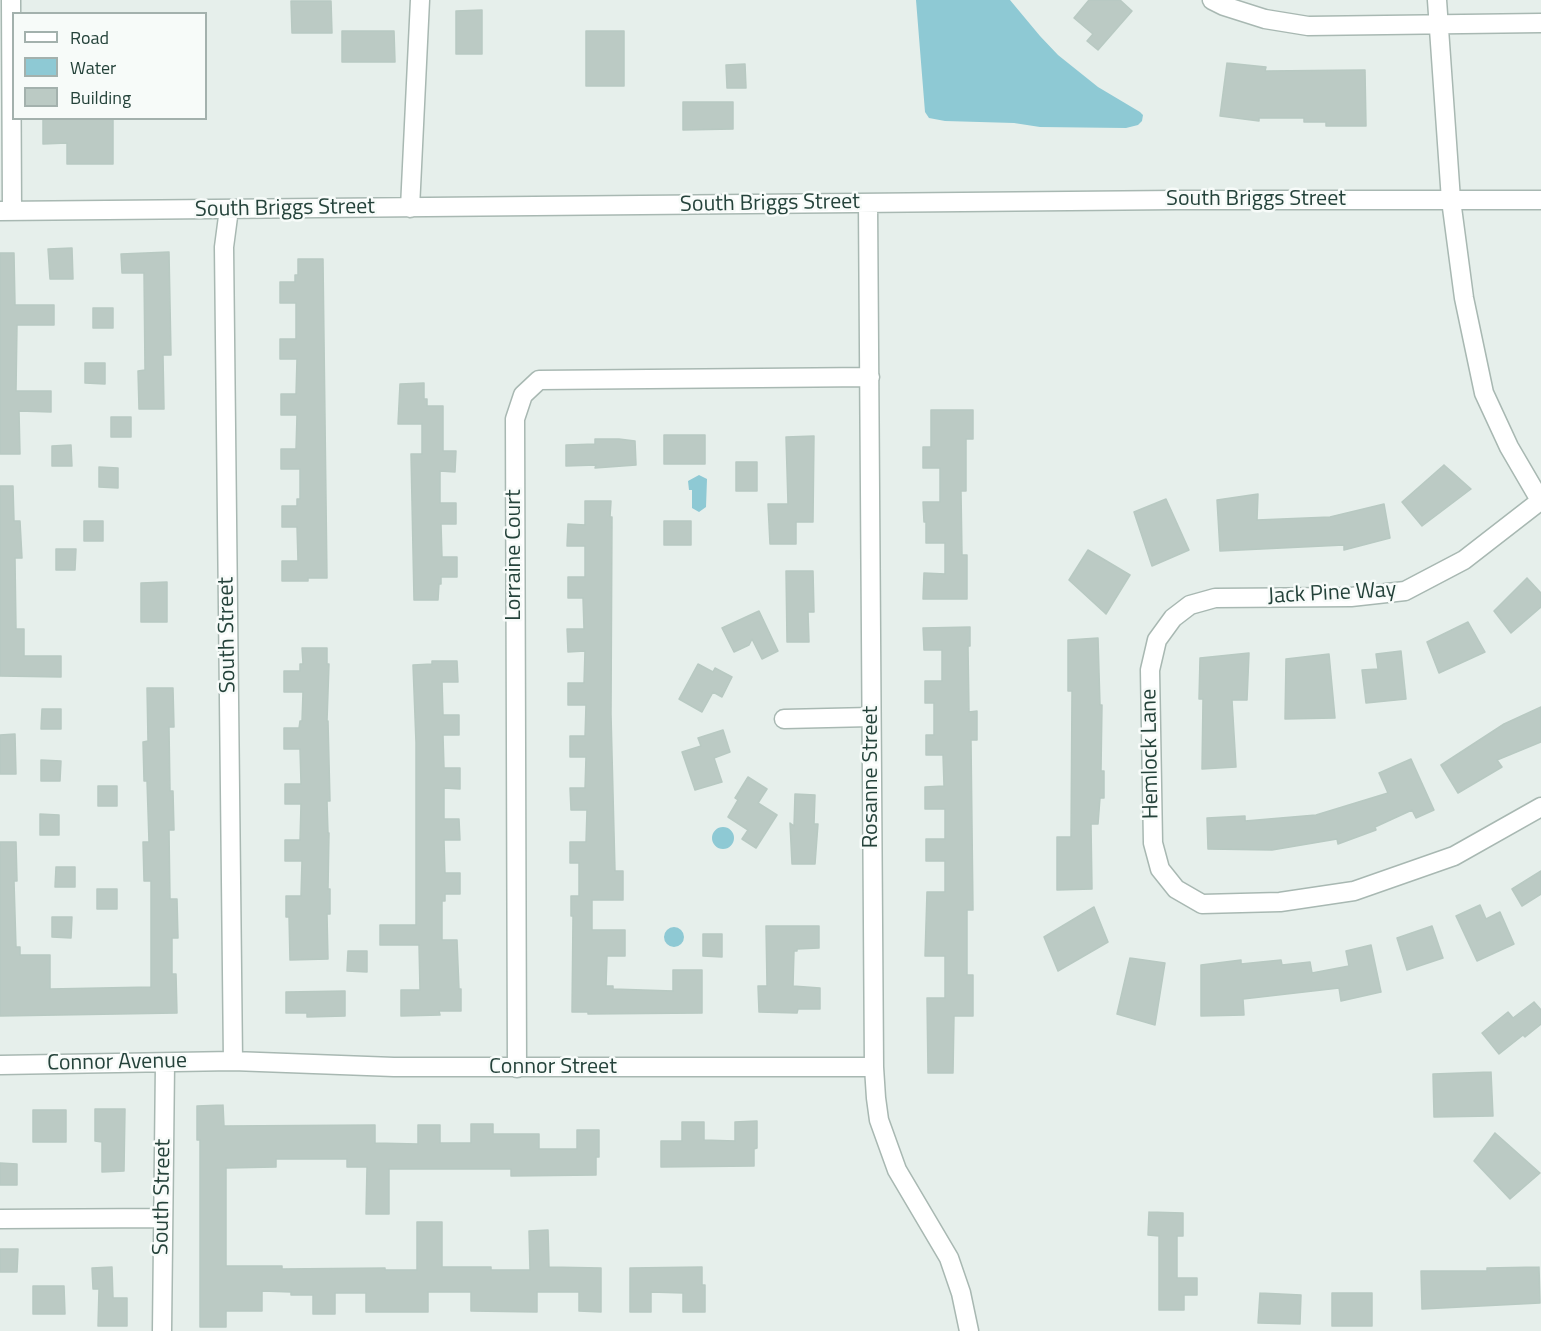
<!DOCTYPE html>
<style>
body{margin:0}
#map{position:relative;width:1541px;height:1331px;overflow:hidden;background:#e6efeb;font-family:"Titillium Web",sans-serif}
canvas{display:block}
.legend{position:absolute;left:12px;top:12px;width:195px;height:108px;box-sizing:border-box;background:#f7fbf9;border:2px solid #a3b1ad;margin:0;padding:8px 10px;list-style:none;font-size:18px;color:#24423a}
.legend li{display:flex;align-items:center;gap:12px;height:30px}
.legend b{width:30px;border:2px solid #a3b1ad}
</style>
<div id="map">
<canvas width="1541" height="1331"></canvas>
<ul class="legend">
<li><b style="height:8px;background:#fff"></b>Road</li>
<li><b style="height:16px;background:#8ec9d4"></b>Water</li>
<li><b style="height:16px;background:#bbcac4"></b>Building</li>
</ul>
</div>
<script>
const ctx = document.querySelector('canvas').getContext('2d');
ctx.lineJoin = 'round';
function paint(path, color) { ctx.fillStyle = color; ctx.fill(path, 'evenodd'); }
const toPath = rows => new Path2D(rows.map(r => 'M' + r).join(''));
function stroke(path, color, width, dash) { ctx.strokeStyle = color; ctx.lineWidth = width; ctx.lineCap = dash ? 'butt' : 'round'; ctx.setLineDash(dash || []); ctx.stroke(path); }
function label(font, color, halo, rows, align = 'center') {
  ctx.font = font + ' "Titillium Web",sans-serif'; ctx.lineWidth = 5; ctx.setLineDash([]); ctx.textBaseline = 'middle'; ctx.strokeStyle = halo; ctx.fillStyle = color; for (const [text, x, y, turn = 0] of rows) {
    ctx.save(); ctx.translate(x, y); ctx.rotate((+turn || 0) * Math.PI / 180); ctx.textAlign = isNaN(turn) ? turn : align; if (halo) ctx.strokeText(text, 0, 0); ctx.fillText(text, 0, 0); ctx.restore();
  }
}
const water = toPath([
 [916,0,1010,0,1040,36,1058,55,1098,87,1140,112,1143,115,1142,121,1138,125,1126,128,1040,127,1014,123,945,121,929,118,925,112],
 [699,475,707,479,706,507,699,512,692,508,692,490,689,490,688,481],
 '712 838a11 11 0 1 1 22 0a11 11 0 1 1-22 0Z',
 '664 937a10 10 0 1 1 20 0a10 10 0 1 1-20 0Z'
]);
const building = toPath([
 [1089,0,1120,0,1132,11,1098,50,1087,41,1093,34,1074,18,1089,0],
 [291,1,331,1,332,33,292,33,291,1],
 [482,10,482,54,456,54,456,11,482,10],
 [342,31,394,31,395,62,342,62,342,31],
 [586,31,624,31,624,86,586,86,586,31],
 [1227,63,1266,67,1265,71,1365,70,1366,126,1326,126,1326,122,1304,122,1304,118,1259,118,1259,121,1220,116,1227,63],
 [745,64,746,88,727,88,726,65,745,64],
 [683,102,733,102,733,129,683,130,683,102],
 [43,119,113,119,113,164,67,164,67,143,43,144,43,119],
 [72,248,73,279,50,279,48,249,72,248],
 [169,252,171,355,163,355,164,409,139,409,138,371,145,370,144,273,122,273,121,254,169,252],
 [0,253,14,253,15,305,54,305,54,325,17,325,16,391,51,391,51,412,19,411,20,454,0,454,0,253],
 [298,259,323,259,327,578,308,578,308,581,282,581,282,561,298,561,297,527,282,527,282,506,297,506,297,499,300,499,300,469,281,469,281,449,296,449,297,415,281,415,281,394,296,394,297,359,280,359,280,339,296,339,296,303,280,303,280,282,295,282,295,275,298,275,298,259],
 [93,308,113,308,113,328,93,328,93,308],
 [85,363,105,363,105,384,85,383,85,363],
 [424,383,424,399,427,399,427,406,443,406,443,451,456,451,455,472,440,471,440,503,456,503,456,524,441,524,442,557,457,557,457,577,441,577,441,584,439,584,438,600,414,600,411,454,422,454,422,424,398,424,400,384,424,383],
 [931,410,973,410,973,439,966,439,966,491,961,491,962,555,967,555,967,599,923,599,924,573,945,574,945,543,926,543,926,522,924,522,923,502,940,502,940,468,923,468,923,447,931,447,931,410],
 [111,417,131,417,131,437,111,437,111,417],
 [664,435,705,435,705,464,664,464,664,435],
 [814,436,813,522,796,522,796,544,770,544,768,504,788,504,786,437,814,436],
 [595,439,619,439,635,441,636,465,595,468,596,465,566,466,566,445,595,444,595,439],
 [71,445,72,466,52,466,52,446,71,445],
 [736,462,757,462,757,491,736,491,736,462],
 [1444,465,1471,489,1422,526,1402,502,1444,465],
 [99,467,118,468,118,488,99,487,99,467],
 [0,486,13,486,14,521,20,521,22,558,15,558,16,629,24,629,24,656,61,656,61,677,0,676,0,486],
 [1258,494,1257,520,1330,517,1384,504,1390,538,1344,550,1344,545,1220,551,1217,500,1258,494],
 [1166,499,1189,550,1152,566,1134,512,1166,499],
 [585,501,611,501,610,517,612,517,611,714,615,871,623,871,623,900,592,900,592,930,625,930,625,956,607,956,606,986,613,986,613,989,673,991,673,970,702,970,702,1013,588,1014,588,1012,572,1012,573,916,571,916,571,896,579,896,579,863,570,863,570,842,586,842,587,810,571,810,570,788,585,788,586,757,570,757,570,736,585,736,586,705,568,705,568,683,584,683,585,651,568,652,567,629,584,629,583,598,568,598,568,577,585,577,585,546,567,546,568,524,585,525,585,501],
 [84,521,103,521,103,541,84,541,84,521],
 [664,521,691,521,691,545,664,545,664,521],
 [56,549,76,549,75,570,56,570,56,549],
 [1088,550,1130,575,1106,614,1069,580,1088,550],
 [786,571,813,571,814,612,808,612,809,642,787,642,786,571],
 [1527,578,1541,593,1541,607,1511,633,1494,611,1527,578],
 [167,582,167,622,141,622,141,583,167,582],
 [759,611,778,651,762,659,752,639,749,645,734,652,722,628,759,611],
 [1468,622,1485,652,1439,673,1427,642,1468,622],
 [970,627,970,646,968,646,969,712,977,711,977,740,971,740,973,910,967,910,967,975,973,975,973,1016,954,1016,953,1073,928,1073,927,998,945,998,945,956,925,956,927,892,945,892,945,861,926,861,926,839,945,839,945,809,925,809,925,787,944,786,943,755,926,755,926,735,934,735,934,703,925,703,925,681,942,681,942,650,924,650,923,628,970,627],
 [1098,638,1100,705,1102,705,1101,771,1104,771,1104,798,1100,798,1098,824,1091,824,1092,889,1057,890,1057,837,1071,837,1072,691,1068,691,1068,640,1098,638],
 [302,648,327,648,327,664,329,664,327,721,328,721,330,801,327,801,328,833,329,833,328,889,330,889,330,914,327,914,328,959,290,960,289,917,286,917,286,896,301,896,302,861,285,861,285,840,300,840,301,804,285,804,285,784,301,784,300,749,284,749,284,728,299,728,300,721,302,721,303,692,284,692,284,671,300,671,300,664,303,664,302,648],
 [1401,651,1406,699,1366,703,1362,670,1378,669,1376,654,1401,651],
 [1249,653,1247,700,1232,700,1236,767,1202,769,1203,699,1199,699,1200,658,1249,653],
 [1329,654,1335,718,1285,719,1286,659,1329,654],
 [432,661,457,661,458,682,442,682,443,715,459,715,459,735,443,735,444,768,460,768,460,789,444,788,444,819,459,819,460,840,444,840,445,873,460,873,460,894,445,894,445,901,442,901,442,940,457,940,459,989,461,989,461,1011,439,1011,440,1015,401,1016,401,990,420,990,419,945,380,945,380,925,416,925,416,743,413,665,432,664,432,661],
 [698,664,713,672,715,668,732,677,722,697,713,692,702,712,679,699,698,664],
 [147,688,173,688,174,727,169,727,170,791,173,791,174,830,169,830,170,899,177,899,178,938,172,938,172,974,176,974,177,1013,0,1016,0,842,16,842,17,881,14,881,16,947,20,947,20,955,50,955,50,989,151,987,151,881,144,881,143,842,149,842,147,781,144,781,143,742,148,741,147,688],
 [1541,707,1541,742,1497,760,1502,767,1458,793,1441,765,1504,724,1541,707],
 [42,709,61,709,61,729,41,729,42,709],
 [723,730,730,752,714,758,722,782,695,790,682,752,701,746,698,738,723,730],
 [15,734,16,774,0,774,0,735,15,734],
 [1411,759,1434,810,1416,818,1412,810,1375,827,1376,830,1338,844,1337,839,1272,850,1208,849,1207,818,1245,816,1245,821,1316,815,1388,793,1379,773,1411,759],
 [41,760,61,761,60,781,41,781,41,760],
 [748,777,767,789,758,803,777,815,756,848,742,839,748,830,728,817,738,800,735,798,748,777],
 [98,786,117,786,117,806,98,806,98,786],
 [795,794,815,795,814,824,818,824,815,864,792,864,790,823,794,826,795,794],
 [40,814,59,815,59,835,40,835,40,814],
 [56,867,75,867,75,887,55,887,56,867],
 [1541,871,1541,894,1522,906,1512,889,1541,871],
 [97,889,117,889,117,909,97,909,97,889],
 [1480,905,1486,919,1500,912,1514,944,1477,961,1456,916,1480,905],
 [1094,907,1108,942,1058,971,1044,937,1094,907],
 [52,917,72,917,71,938,52,937,52,917],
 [766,926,819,926,819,948,797,949,797,951,794,951,793,986,820,988,820,1009,798,1009,797,1013,759,1012,758,986,767,986,766,926],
 [1432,926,1443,958,1407,970,1397,938,1432,926],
 [703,934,722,934,722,957,703,956,703,934],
 [1371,945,1381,992,1341,1001,1339,988,1243,999,1244,1015,1201,1016,1201,965,1241,960,1241,964,1281,960,1282,965,1310,962,1312,973,1349,966,1346,951,1371,945],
 [348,951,367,951,367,972,347,971,348,951],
 [1130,958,1165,963,1155,1025,1117,1014,1130,958],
 [345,991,345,1016,307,1017,307,1013,286,1013,286,992,345,991],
 [1534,1002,1541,1010,1541,1024,1525,1037,1523,1035,1499,1054,1482,1033,1508,1012,1513,1018,1534,1002],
 [1491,1072,1493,1116,1434,1117,1433,1074,1491,1072],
 [223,1105,224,1126,375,1125,375,1143,418,1144,418,1125,440,1125,440,1143,471,1143,471,1124,493,1124,493,1134,539,1134,539,1149,577,1149,577,1130,599,1130,599,1157,596,1157,596,1175,511,1176,511,1169,389,1169,389,1214,366,1214,367,1167,347,1167,347,1159,276,1159,276,1167,226,1168,226,1266,282,1266,282,1269,385,1268,385,1270,417,1270,417,1222,442,1222,442,1267,491,1267,491,1270,530,1270,529,1231,548,1230,549,1267,601,1268,601,1312,579,1311,579,1292,537,1292,537,1312,471,1311,471,1292,428,1292,428,1312,366,1312,366,1293,335,1293,335,1314,313,1314,313,1295,291,1295,291,1292,262,1291,262,1311,226,1311,226,1327,200,1327,200,1140,197,1140,197,1106,223,1105],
 [95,1109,125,1109,124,1171,102,1172,102,1142,95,1141,95,1109],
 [33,1110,66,1110,66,1142,33,1142,33,1110],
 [757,1121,757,1148,754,1149,754,1166,661,1167,661,1141,682,1141,682,1122,704,1122,704,1140,735,1141,735,1122,757,1121],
 [1495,1133,1540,1173,1510,1199,1474,1161,1495,1133],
 [0,1163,17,1164,17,1185,0,1185,0,1163],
 [1149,1212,1183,1213,1183,1236,1177,1236,1177,1278,1197,1278,1197,1295,1184,1295,1184,1310,1159,1310,1159,1236,1148,1235,1149,1212],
 [0,1249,18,1249,17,1272,0,1272,0,1249],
 [112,1267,113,1298,127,1298,127,1326,98,1326,99,1289,93,1289,92,1268,112,1267],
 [702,1267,702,1285,705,1285,705,1312,683,1312,683,1293,651,1292,651,1312,630,1312,630,1268,702,1267],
 [1539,1267,1540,1303,1422,1309,1421,1271,1487,1271,1487,1268,1539,1267],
 [33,1286,64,1286,65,1314,33,1314,33,1286],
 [1260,1293,1301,1295,1300,1324,1258,1323,1260,1293],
 [1332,1293,1372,1293,1372,1326,1332,1326,1332,1293]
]);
const minor = toPath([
 [11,0,12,210],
 [1212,0,1224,6,1265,19,1308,26,1541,23],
 [1437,0,1451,200,1464,298,1484,393,1509,447,1541,502],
 [868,203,874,1067,876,1098,879,1120,897,1170,949,1258,961,1293,969,1331],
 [410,208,420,0],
 [229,209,224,247,233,1061],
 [0,211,1176,200,1541,200],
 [1540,501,1464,560,1405,591,1351,597,1215,598,1190,605,1173,618,1157,640,1150,670,1153,843,1160,869,1176,889,1202,904,1280,902,1354,891,1454,856,1541,807],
 [784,719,871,717],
 [0,1065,233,1061,394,1067,874,1067],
 [517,1068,515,419,523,395,539,380,870,377],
 [0,1219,163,1218],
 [162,1331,165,1063]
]);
const streetNames = [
 ["South Briggs Street",1256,200],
 ["South Briggs Street",770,204,-1],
 ["South Briggs Street",285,209,-1],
 ["Lorraine Court",515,555,-90],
 ["Jack Pine Way",1332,594,-3],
 ["South Street",228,635,-91],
 ["Hemlock Lane",1151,754,-91],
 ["Rosanne Street",872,777,-90],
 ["Connor Avenue",117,1063,-1],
 ["Connor Street",553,1068],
 ["South Street",163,1197,-89]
];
paint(water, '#8ec9d4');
paint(building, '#bbcac4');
stroke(building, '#b8c9c2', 1.5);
stroke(minor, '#a8b8b2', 21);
stroke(minor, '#fff', 18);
label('22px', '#24423a', '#f7fbf9', streetNames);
</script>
